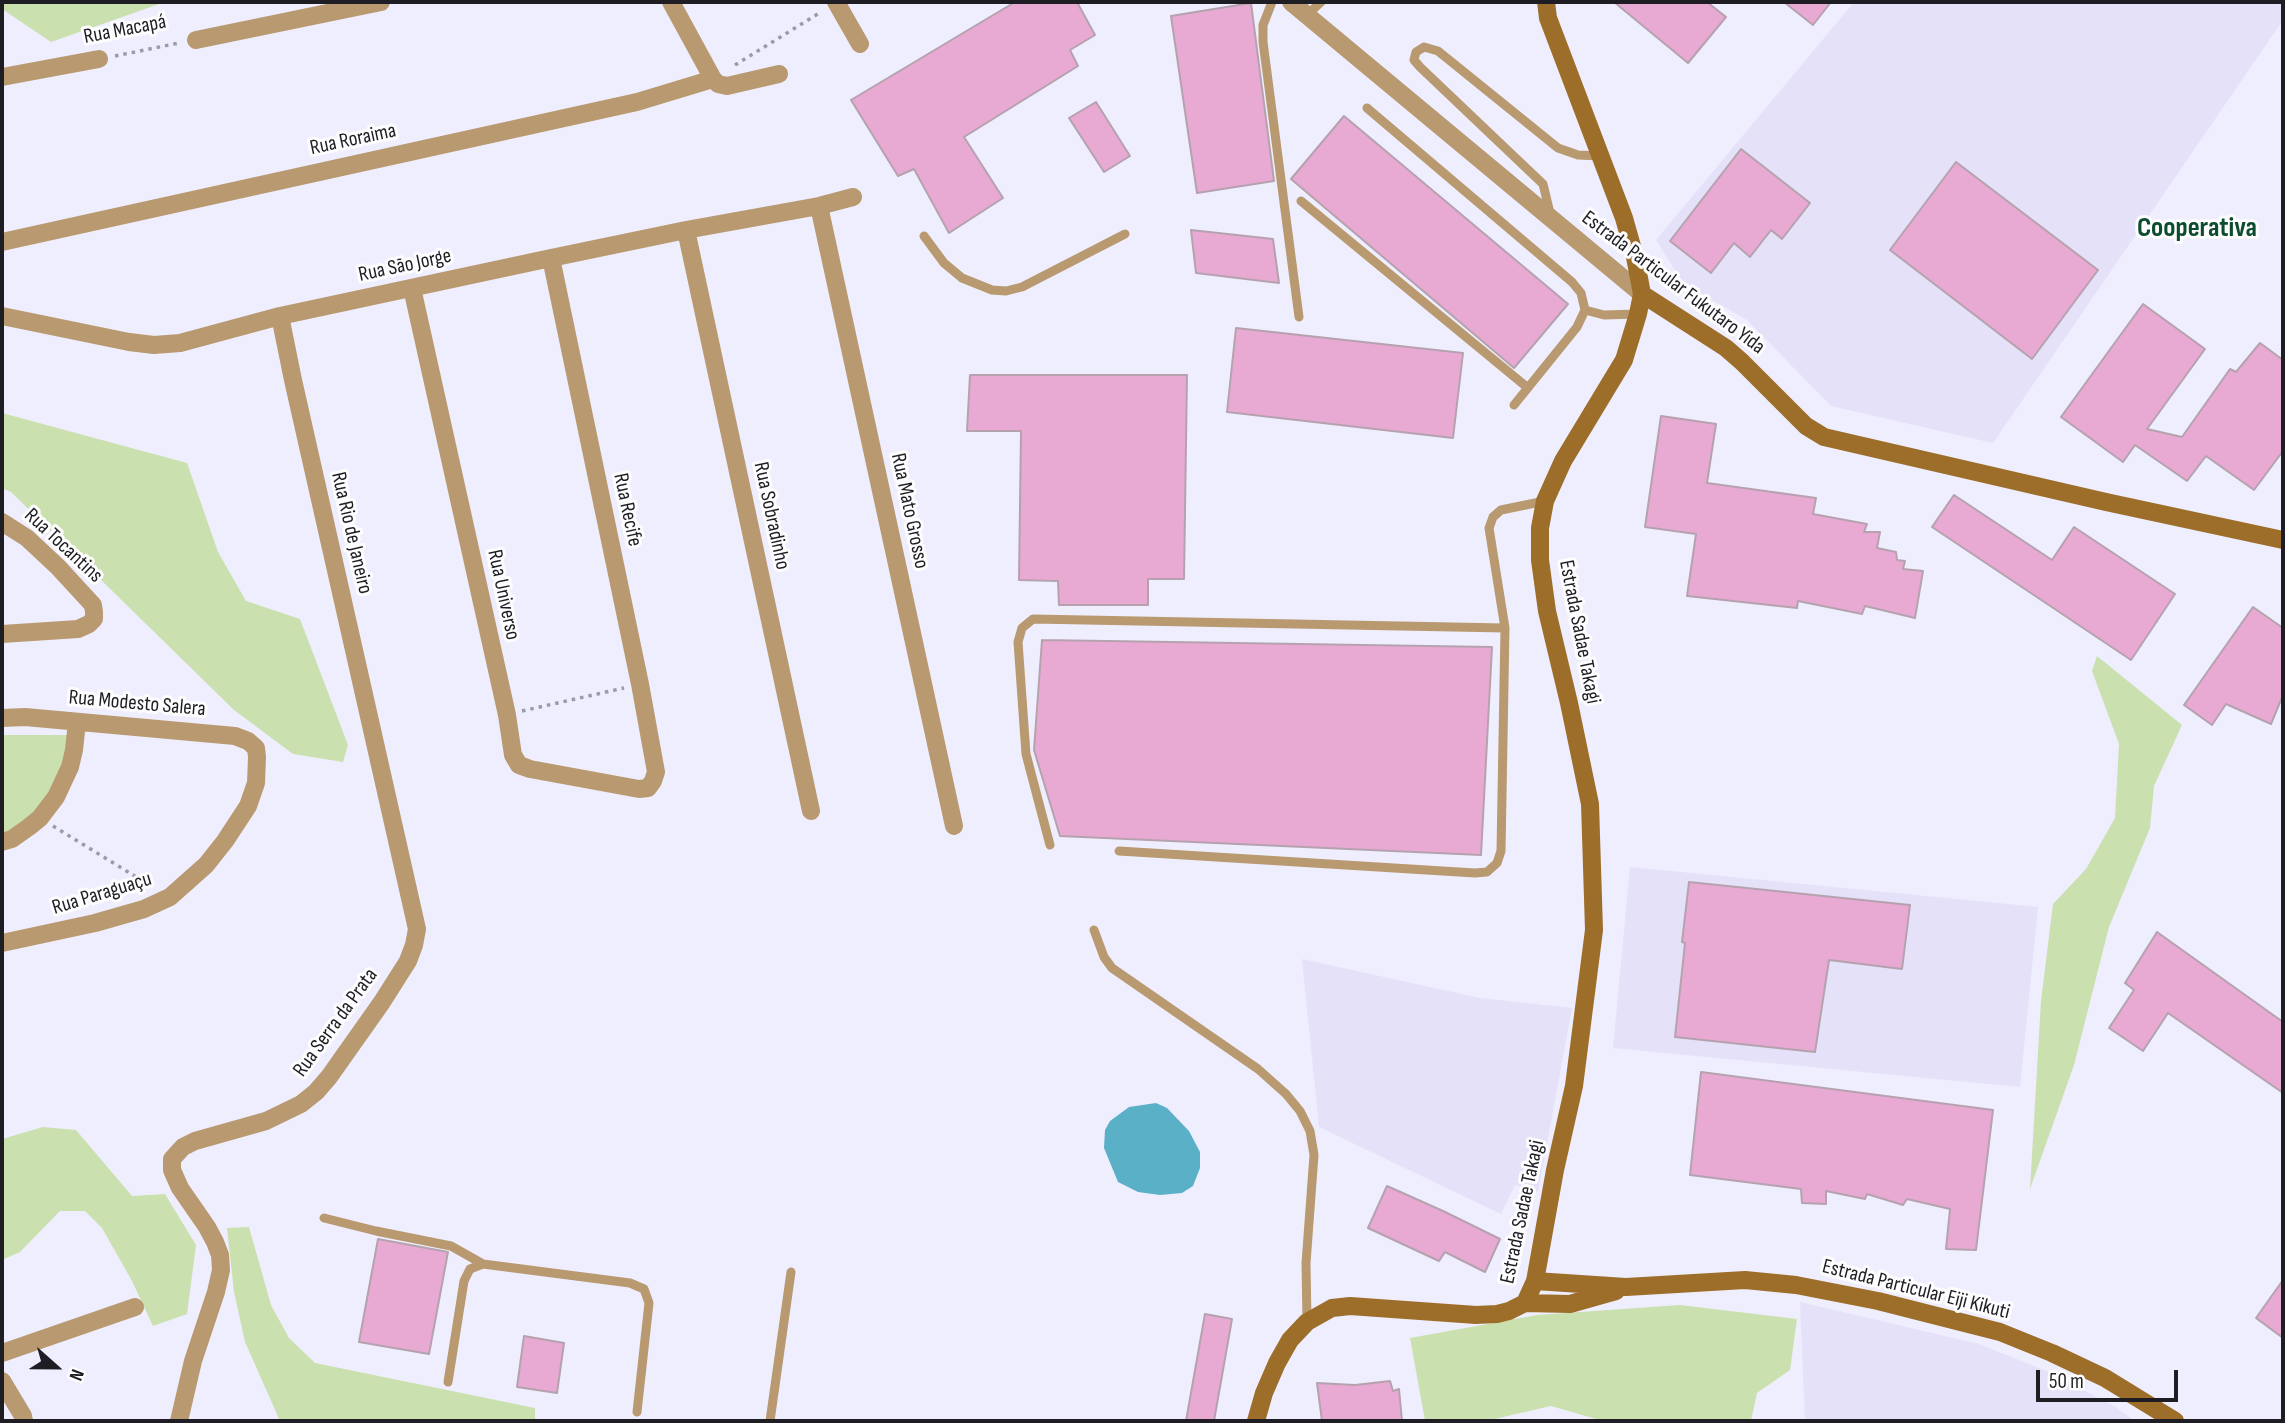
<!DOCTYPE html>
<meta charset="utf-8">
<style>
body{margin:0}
#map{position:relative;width:2285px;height:1423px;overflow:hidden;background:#efeefe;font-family:"Sofia Sans Condensed",sans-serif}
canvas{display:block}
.frame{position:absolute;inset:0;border:4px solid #1e1d24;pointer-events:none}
.north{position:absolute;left:21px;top:1332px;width:70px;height:70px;-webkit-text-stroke:5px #fdfdfd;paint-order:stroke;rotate:111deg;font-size:19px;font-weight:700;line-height:28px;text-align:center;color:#1e1d24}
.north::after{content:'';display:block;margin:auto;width:24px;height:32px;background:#1e1d24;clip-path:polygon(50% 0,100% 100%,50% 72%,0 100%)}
.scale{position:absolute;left:2036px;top:1370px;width:142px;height:32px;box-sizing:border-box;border:4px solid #1e1d24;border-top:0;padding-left:9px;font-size:21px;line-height:24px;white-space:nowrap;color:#1e1d24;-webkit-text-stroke:5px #fdfdfd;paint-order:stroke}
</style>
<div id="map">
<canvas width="2285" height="1423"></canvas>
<div class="frame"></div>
<div class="north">N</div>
<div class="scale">50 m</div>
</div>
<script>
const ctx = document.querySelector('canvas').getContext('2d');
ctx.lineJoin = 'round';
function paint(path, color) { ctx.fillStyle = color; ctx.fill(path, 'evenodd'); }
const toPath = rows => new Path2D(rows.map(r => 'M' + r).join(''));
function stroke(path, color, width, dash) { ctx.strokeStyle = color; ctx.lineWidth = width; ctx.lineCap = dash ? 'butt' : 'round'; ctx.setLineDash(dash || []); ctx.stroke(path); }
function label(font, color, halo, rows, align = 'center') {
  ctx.font = font + ' "Sofia Sans Condensed",sans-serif'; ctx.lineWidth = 6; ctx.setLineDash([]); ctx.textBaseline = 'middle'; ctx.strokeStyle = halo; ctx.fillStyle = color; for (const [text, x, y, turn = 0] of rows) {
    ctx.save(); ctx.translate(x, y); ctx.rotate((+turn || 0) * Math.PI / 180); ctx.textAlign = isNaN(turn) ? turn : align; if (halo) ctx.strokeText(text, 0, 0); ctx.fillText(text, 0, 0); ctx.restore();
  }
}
const built = toPath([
 [1854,2,2283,2,2283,20,1993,443,1831,406,1747,320,1683,283,1656,240],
 [1630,867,2038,907,2020,1087,1613,1048],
 [1302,959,1480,998,1572,1008,1538,1192,1515,1185,1501,1214,1319,1127],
 [1800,1302,1979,1344,2054,1374,2117,1408,2135,1421,1805,1421]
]);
const green = toPath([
 [2,2,165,2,51,42,2,9],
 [2,413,187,463,218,552,246,601,300,619,348,745,343,762,293,754,234,710,11,492,2,488],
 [2097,656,2182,725,2154,786,2150,828,2109,927,2074,1065,2030,1189,2041,1001,2053,904,2086,869,2115,818,2119,744,2092,671],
 [2,735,74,735,48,807,2,840],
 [43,1127,76,1130,132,1196,165,1194,196,1245,187,1314,153,1326,132,1281,102,1228,85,1211,60,1211,20,1252,2,1260,2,1139],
 [249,1227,271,1305,289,1338,315,1363,535,1408,535,1421,280,1421,245,1342,234,1292,227,1228],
 [1680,1305,1797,1319,1790,1370,1757,1393,1751,1421,1598,1421,1596,1419,1551,1406,1486,1421,1425,1421,1410,1338,1537,1315]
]);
const water = toPath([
 [1156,1103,1167,1108,1189,1131,1200,1152,1200,1168,1193,1186,1182,1193,1160,1195,1138,1192,1118,1182,1104,1148,1105,1130,1110,1121,1129,1107]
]);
const building = toPath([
 [1015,2,1077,2,1095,35,1070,50,1078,66,964,137,1003,198,949,233,914,169,898,176,851,100,1015,2],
 [1614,2,1707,2,1726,17,1688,63,1614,2],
 [1784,2,1831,2,1813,25,1784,2],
 [1251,3,1274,181,1197,193,1171,16,1251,3],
 [1096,102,1130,156,1104,172,1069,118,1096,102],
 [1344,116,1568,304,1514,368,1291,179,1344,116],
 [1741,149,1810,203,1782,239,1771,230,1750,257,1734,243,1711,273,1670,241,1741,149],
 [1956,162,2098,270,2032,359,1890,250,1956,162],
 [1191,230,1273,239,1279,283,1196,273,1191,230],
 [2143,304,2205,349,2147,429,2182,437,2230,369,2236,372,2260,343,2283,360,2283,451,2254,490,2206,456,2187,481,2135,445,2123,462,2061,417,2143,304],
 [1236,328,1463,353,1453,438,1227,412,1236,328],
 [970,375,1187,375,1184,579,1148,579,1148,605,1059,605,1058,581,1019,580,1021,431,967,431,970,375],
 [1661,416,1716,424,1707,483,1816,498,1813,514,1867,524,1864,532,1880,532,1877,548,1896,552,1897,560,1905,561,1903,569,1923,571,1915,618,1865,606,1862,614,1798,601,1797,608,1687,596,1696,534,1645,527,1661,416],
 [1954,495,2052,560,2074,527,2175,594,2131,660,1932,527,1954,495],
 [2253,607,2283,628,2283,695,2271,724,2226,704,2212,725,2184,705,2253,607],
 [1042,640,1492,647,1481,855,1060,836,1034,750,1042,640],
 [1689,882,1910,905,1902,969,1829,960,1815,1052,1675,1037,1685,943,1682,942,1689,882],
 [2157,932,2283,1022,2283,1093,2168,1013,2143,1051,2109,1028,2134,990,2125,983,2157,932],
 [1701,1072,1993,1110,1976,1250,1946,1249,1950,1209,1907,1199,1903,1205,1867,1194,1865,1199,1826,1191,1826,1204,1802,1203,1801,1189,1690,1175,1701,1072],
 [1387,1186,1443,1211,1500,1239,1485,1272,1445,1252,1439,1261,1368,1228,1387,1186],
 [378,1239,448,1252,429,1354,359,1342,378,1239],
 [2283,1280,2283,1338,2256,1318,2283,1280],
 [1205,1314,1232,1319,1214,1421,1186,1421,1205,1314],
 [524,1336,564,1343,557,1393,517,1387,524,1336],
 [1390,1381,1393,1391,1399,1389,1402,1421,1322,1421,1317,1383,1355,1385,1390,1381]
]);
const path = toPath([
 [115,56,179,43],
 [735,65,821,12],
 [522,711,624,688],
 [53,826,151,886]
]);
const lane = toPath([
 [1272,2,1263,25,1263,42,1299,317],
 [1307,15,1321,2],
 [1367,108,1572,282,1581,293,1585,310,1577,327,1514,405],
 [1301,201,1528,388],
 [1550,213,1543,184,1420,67,1414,60,1416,52,1424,47,1438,51,1558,148,1578,155,1600,156],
 [924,236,944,263,962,278,992,290,1006,291,1022,287,1125,234],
 [1585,310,1604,315,1638,314],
 [1050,845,1026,754,1018,642,1022,628,1033,619,1505,628,1489,528,1493,517,1501,510,1545,501],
 [1119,851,1475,873,1487,872,1497,863,1501,851,1505,628],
 [1094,930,1104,957,1112,968,1258,1069,1286,1094,1300,1111,1310,1131,1314,1155,1306,1263,1307,1322],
 [324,1218,376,1231,451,1246,483,1264],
 [448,1382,464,1281,470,1269,483,1264,630,1283,644,1289,649,1303,637,1412],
 [770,1421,791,1272]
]);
const street = toPath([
 [671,2,713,79,718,84,727,86,779,74],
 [836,2,860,44],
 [1291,2,1642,294],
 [196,40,381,2],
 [2,77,99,59],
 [819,206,954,826],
 [686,230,811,811],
 [2,242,637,102,713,79],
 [412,288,507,715,513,755,519,765,530,769,639,789,648,788,653,781,656,772,640,684,551,258],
 [2,316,129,342,154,345,180,343,280,316,551,258,686,230,819,206,853,197],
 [2,522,27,538,58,567,93,605,94,612,94,619,89,624,78,629,2,634],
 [2,718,25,717,235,736,248,741,256,748,257,757,256,783,248,806,225,841,206,865,170,897,144,909,95,923,2,943],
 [2,842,12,839,29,827,40,818,56,797,70,767,74,750,77,722],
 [2,1353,135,1307],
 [2,1381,23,1416,24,1421],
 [179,1421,193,1361,216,1292,221,1270,220,1255,215,1242,207,1227,180,1188,172,1170,172,1159,183,1147,195,1141,266,1121,301,1104,316,1092,329,1077,382,1002,408,961,414,945,417,929,293,380,280,316]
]);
const secondary = toPath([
 [1642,294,1726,348,1742,362,1806,426,1824,437,2106,502,2283,540],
 [1535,1281,1626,1287,1745,1280,1796,1285,1878,1301,2000,1332,2052,1353,2105,1378,2175,1421],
 [1525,1303,1535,1281,1555,1170,1574,1086,1594,930,1590,804,1569,703,1547,611,1540,560,1540,528,1545,501,1563,461,1624,360,1638,314,1642,294,1635,257,1624,218,1548,18,1546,2],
 [1256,1421,1264,1393,1277,1363,1290,1340,1307,1322,1332,1308,1350,1306,1476,1315,1497,1314,1509,1311,1525,1303,1570,1304,1616,1291]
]);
const streetNames = [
 ["Rua Macapá",125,30,-11],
 ["Rua Roraima",353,140,-12],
 ["Rua São Jorge",405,266,-12],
 ["Estrada Particular Fukutaro Yida",1673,283,37],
 ["Rua Recife",627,510,78],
 ["Rua Mato Grosso",909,511,78],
 ["Rua Sobradinho",771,516,78],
 ["Rua Rio de Janeiro",351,533,77],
 ["Rua Tocantins",63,546,43],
 ["Rua Universo",503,595,78],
 ["Estrada Sadae Takagi",1579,632,79],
 ["Rua Modesto Salera",137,704,5],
 ["Rua Paraguaçu",102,894,-17],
 ["Rua Serra da Prata",336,1023,-54],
 ["Estrada Sadae Takagi",1523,1212,-78],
 ["Estrada Particular Eiji Kikuti",1916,1290,14]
];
const districtNames = [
 ["Cooperativa",2197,229]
];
paint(built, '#e4e1f8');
paint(green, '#cbe0af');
paint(water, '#5ab0c6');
paint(building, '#e8aad3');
stroke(building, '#b5a2ae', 2);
stroke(path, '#9b9aa7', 3.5, [3.5, 5]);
stroke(lane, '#b89970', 9);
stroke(street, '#b89970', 18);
stroke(secondary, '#9c6e2a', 18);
label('21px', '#1e1d24', '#fdfdfd', streetNames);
label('bold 28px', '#0c4c2f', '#fdfdfd', districtNames);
</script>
